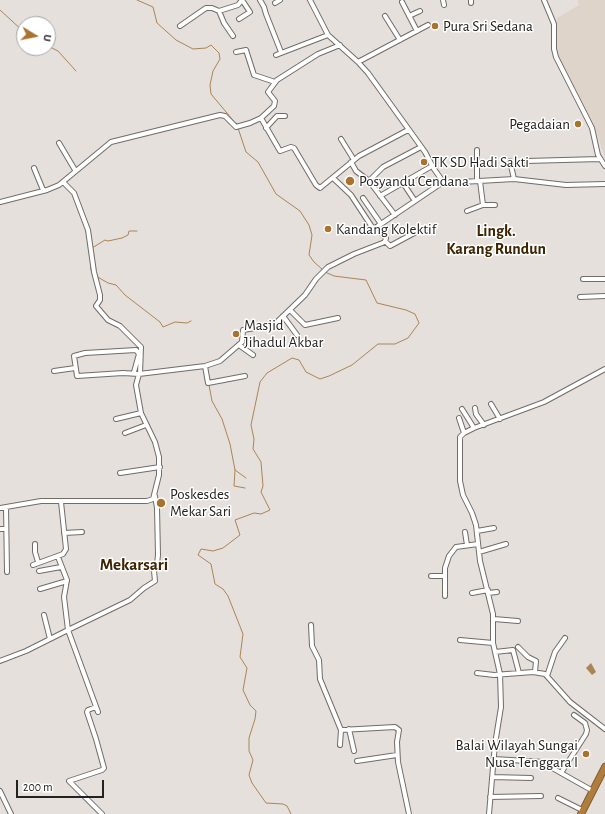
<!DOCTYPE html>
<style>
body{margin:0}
#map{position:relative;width:605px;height:814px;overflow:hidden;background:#e5e0db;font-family:"Alegreya Sans",sans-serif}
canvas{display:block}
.north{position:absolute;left:16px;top:16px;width:40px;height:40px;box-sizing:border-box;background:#fff;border:1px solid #a7a7a6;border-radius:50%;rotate:100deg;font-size:11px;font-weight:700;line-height:16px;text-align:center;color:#242220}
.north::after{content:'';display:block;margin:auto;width:14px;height:18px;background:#a9732e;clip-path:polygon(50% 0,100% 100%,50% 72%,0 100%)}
.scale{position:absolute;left:16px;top:780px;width:88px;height:18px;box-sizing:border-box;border:2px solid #242220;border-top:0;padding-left:5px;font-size:12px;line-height:14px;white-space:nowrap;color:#242220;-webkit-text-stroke:3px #fff;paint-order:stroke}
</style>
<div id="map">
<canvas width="605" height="814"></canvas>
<div class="north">U</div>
<div class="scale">200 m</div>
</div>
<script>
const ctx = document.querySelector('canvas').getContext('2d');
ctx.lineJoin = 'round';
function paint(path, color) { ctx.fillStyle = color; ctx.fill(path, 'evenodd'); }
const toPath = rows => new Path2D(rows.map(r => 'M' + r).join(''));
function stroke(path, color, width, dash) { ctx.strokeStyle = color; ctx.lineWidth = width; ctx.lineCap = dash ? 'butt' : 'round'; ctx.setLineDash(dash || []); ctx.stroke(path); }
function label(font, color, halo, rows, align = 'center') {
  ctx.font = font + ' "Alegreya Sans",sans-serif'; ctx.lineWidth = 3; ctx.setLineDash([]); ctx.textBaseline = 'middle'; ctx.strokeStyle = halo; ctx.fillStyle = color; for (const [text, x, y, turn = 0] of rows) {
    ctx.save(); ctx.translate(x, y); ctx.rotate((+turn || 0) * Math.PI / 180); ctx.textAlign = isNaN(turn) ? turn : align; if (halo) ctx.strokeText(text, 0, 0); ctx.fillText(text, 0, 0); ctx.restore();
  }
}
const built = toPath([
 [578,0,605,0,605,158,594,125,559,57,556,47,557,18,579,5]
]);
const water = toPath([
 [591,663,596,672,592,675,586,668]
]);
const stream = toPath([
 [137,0,153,7,157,23,176,40,193,49,206,48,211,45,219,53,220,59,213,71,210,85,211,94,237,125],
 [0,10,24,32],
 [48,46,58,51,76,71],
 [238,128,246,152,258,162,276,194,300,211,309,225,312,235,309,255,314,262,323,270],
 [92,248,105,240,108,241,122,238,128,235,129,231,137,231],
 [89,251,90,257],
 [91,264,91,270,93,274],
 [96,276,108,283,116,285,125,295,160,322,163,327,175,322,187,323,191,321],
 [209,385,212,401,222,419,230,444,235,470,246,478],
 [235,470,234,486,245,488],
 [291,814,287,806,283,804,266,803,252,783,249,775,253,760,249,751,249,738,255,719,256,711,250,705,243,690,247,668,240,657,243,634,228,596,223,589,215,584,211,564,198,555,201,549,213,551,223,548,240,535,235,520,254,513,261,514,270,510,261,492,263,486,261,462,253,449,254,439,251,425,260,382,267,373,292,358,299,360,306,372,320,379,329,376,352,365,378,344,395,344,408,338,419,323,415,314,406,310,377,303,366,280,334,276,325,272]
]);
const minor = toPath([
 [260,0,264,7,266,14,281,52],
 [310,0,328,35,358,62,368,73,425,152,434,169,444,183,514,179,566,185,605,184],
 [443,0,444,5],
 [471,0,471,3],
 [544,0,554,24,554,49,556,57,592,128,598,155,605,166],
 [402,2,417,31],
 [275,3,280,0],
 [219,11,224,23,233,36],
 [385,16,400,40],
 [409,16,420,11],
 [239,19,250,12,242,0],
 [180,26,206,8,212,8,219,11,238,5,242,0],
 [236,52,246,50,254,75,275,82],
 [276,55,328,35],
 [358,62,428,25],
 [261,118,280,151,291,147,294,148,316,185,320,188,359,156,408,130],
 [266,128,277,116,285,116],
 [341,139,354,160],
 [59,143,75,170],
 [477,150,477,181],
 [510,161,514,179],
 [526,161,600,159],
 [351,162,356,171,369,181,395,215],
 [34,168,43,190],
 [333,178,351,195,372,227,377,228],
 [369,181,383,167,421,147],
 [480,181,483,205,495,205],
 [63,182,74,193,88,230,94,272,100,295,100,300,96,306,108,320,120,326,141,347,140,374],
 [403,183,415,201],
 [380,196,432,166],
 [363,198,381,224],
 [0,202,47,190,59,185,111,142,220,115,225,116,236,127,250,123,261,118,274,106,275,101,268,92,277,80,318,54,340,45],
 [467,211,483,205],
 [385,241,390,246,418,231],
 [583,279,605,279],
 [580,297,605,296],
 [290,310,305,325,338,318],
 [283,316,297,335],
 [239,345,253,355],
 [205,366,208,383,245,376],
 [54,371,75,368],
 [134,372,139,354,136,350,85,353,74,356,77,376,123,373,139,374],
 [491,404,500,419],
 [475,408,476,414,484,425],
 [462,409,474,428],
 [459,418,464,433],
 [116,419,141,413],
 [125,433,146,425],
 [120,473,160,467],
 [6,507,7,572],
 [0,508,41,501,147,501,153,499,159,475,159,457,155,442,141,413,136,385,139,374,205,366,220,361,242,342,243,330,268,326,277,322,305,295,316,279,328,267,354,254,385,242,386,238,378,230,378,226,443,182],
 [0,529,6,529],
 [477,531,494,528],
 [465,532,467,545],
 [64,533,82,532],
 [35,544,35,552,38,562],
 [479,552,506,544],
 [33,565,63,554,66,549,61,502],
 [39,571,61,567],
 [431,576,445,576],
 [40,589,67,581],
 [472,593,488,590],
 [488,593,497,592],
 [445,596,445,568,449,556,456,547,478,544],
 [44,615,50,639],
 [494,619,518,621],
 [311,625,312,646,319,660,320,679,341,730,395,727,399,730,397,742,398,762,409,814],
 [460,640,493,643],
 [518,647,528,657,536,661,535,672],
 [495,652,513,650,519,673],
 [0,661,26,651,68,630,64,597,67,580,58,557],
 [477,673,494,675,533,672,545,674,570,702,605,729],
 [547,676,555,652,565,638],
 [96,707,88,710,87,712,96,739,104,768,102,770,69,781,102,814],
 [98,712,68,630,130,600,144,588,155,581,154,571,157,564,158,555,157,508,155,496],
 [349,729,354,751],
 [340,745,341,730],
 [494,759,543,762],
 [357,761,397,755],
 [554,769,593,791],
 [561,773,586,734,587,730,585,723,574,715],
 [492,777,531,778],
 [0,791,11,814],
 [490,797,541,796],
 [558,798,582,810],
 [489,814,495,744,501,707,500,674,493,643,493,614,480,561,476,525,472,513,463,495,460,481,460,437,464,433,474,428,544,402,605,369]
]);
const highway = toPath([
 [581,814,605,767]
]);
const markers = [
 [435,26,4,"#a9732e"],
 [578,124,4,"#a9732e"],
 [424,162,4,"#a9732e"],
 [350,181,5,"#a9732e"],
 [328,229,4,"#a9732e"],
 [236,334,4,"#a9732e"],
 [161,503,5,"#a9732e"],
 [586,754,4,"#a9732e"]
];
const poiNames = [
 ["Pura Sri Sedana",443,26],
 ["Pegadaian",570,124,"right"],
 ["TK SD Hadi Sakti",432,162],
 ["Posyandu Cendana",359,181],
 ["Kandang Kolektif",336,229],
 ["Masjid",244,325],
 ["Jihadul Akbar",244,342],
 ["Poskesdes",170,494],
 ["Mekar Sari",170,511],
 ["Balai Wilayah Sungai",578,745,"right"],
 ["Nusa Tenggara I",578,762,"right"]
];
const neighbourhoodNames = [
 ["Lingk.",496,231],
 ["Karang Rundun",496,249]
];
const quarterNames = [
 ["Mekarsari",134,565]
];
paint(built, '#ded4c9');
paint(water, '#ab8456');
stroke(stream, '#ab8456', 1);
stroke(minor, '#706c68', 6);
stroke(highway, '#7f5d33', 8);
stroke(minor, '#fff', 4);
stroke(highway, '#b07d3d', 6);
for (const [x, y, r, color] of markers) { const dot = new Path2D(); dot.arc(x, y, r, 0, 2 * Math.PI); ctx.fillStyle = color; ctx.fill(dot); stroke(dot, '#fff', 1.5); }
label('15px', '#242220', '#fff', poiNames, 'left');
label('bold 16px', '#3d2402', '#fff', neighbourhoodNames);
label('bold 17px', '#3d2402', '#fff', quarterNames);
</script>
